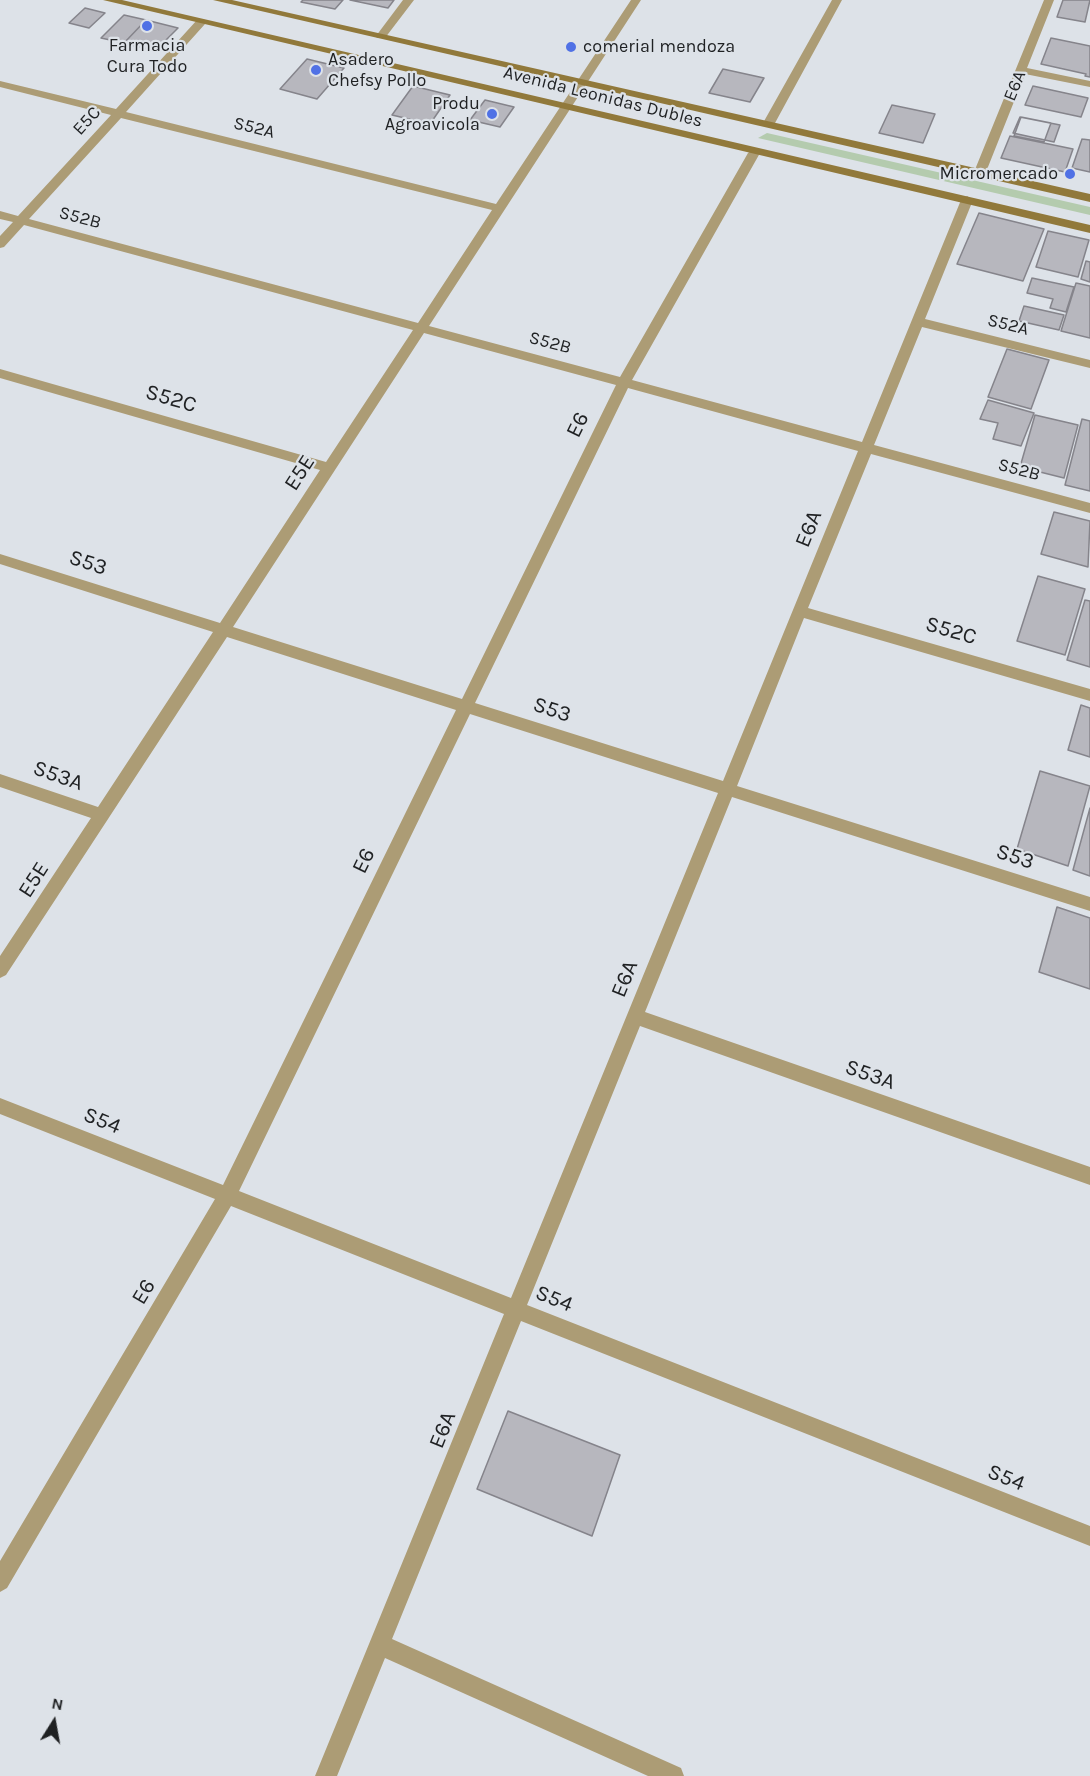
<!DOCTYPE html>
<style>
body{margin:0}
#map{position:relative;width:1090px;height:1776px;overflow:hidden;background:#dde2e8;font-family:Karla,sans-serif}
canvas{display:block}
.north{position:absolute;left:24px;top:1692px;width:60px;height:60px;-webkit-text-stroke:4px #dde2e8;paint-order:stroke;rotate:11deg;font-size:16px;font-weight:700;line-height:24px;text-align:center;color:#1f2123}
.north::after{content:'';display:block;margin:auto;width:21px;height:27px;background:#1f2123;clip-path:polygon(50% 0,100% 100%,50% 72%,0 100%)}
</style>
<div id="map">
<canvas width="1090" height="1776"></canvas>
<div class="north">N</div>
</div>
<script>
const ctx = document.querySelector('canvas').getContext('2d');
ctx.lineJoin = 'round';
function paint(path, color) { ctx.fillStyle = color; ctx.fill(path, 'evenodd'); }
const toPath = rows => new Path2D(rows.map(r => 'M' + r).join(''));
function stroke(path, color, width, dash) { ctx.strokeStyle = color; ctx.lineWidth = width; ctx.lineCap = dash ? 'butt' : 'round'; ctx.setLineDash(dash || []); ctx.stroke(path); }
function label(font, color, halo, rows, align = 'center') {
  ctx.font = font + ' Karla,sans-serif'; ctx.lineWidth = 4.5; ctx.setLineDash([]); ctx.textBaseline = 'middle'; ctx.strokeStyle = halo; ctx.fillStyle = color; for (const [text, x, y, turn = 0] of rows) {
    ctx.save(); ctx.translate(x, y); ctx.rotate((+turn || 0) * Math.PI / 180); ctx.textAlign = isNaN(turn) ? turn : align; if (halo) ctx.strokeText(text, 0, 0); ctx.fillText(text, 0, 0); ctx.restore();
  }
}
const green = toPath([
 [767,133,1090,207,1090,215,758,138]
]);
const building = toPath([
 [303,0,343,0,335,9,301,2,303,0],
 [350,0,394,0,388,8,350,0],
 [1063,0,1090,0,1085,22,1057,17,1063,0],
 [85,8,105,13,89,28,69,23,85,8],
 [124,15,146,20,124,43,101,38,124,15],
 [146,20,178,28,155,51,124,43,146,20],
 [1051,38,1090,46,1090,77,1085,76,1086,74,1041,64,1051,38],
 [307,59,344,68,317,99,280,89,307,59],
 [723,69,764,78,750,102,709,93,723,69],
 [413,86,450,95,430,124,392,115,413,86],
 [1033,86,1088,98,1081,117,1025,105,1033,86],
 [485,100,514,107,500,127,470,120,485,100],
 [892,105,935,114,923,143,879,133,892,105],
 [1020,117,1060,125,1054,142,1013,133,1020,117],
 [1021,117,1051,123,1044,142,1014,136,1021,117],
 [1010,136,1073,149,1065,172,1001,158,1010,136],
 [1082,139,1090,140,1090,172,1072,168,1082,139],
 [979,213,1044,229,1023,281,957,264,979,213],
 [1048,231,1089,240,1078,277,1036,267,1048,231],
 [1086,261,1090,262,1090,282,1081,279,1086,261],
 [1032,278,1074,287,1066,312,1050,308,1053,299,1027,293,1032,278],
 [1076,283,1090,286,1090,338,1061,331,1076,283],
 [1024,306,1064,315,1059,330,1019,321,1024,306],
 [1007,349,1049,360,1031,409,988,397,1007,349],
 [988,400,1034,413,1021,446,993,439,998,423,980,419,988,400],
 [1035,415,1078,425,1064,478,1020,467,1035,415],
 [1082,419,1090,421,1090,491,1065,485,1082,419],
 [1054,512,1090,521,1088,567,1041,554,1054,512],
 [1038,576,1085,589,1065,655,1017,641,1038,576],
 [1085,600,1090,601,1090,667,1067,660,1085,600],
 [1081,705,1090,708,1090,757,1068,750,1081,705],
 [1040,771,1090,786,1068,866,1017,849,1040,771],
 [1090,808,1090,876,1073,870,1090,808],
 [1057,907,1090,918,1090,989,1039,972,1057,907],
 [508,1411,620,1455,592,1536,477,1489,508,1411]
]);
const minor = toPath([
 [403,0,414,0,385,38,377,38,376,36,403,0],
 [631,0,641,0,429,326,620,377,748,153,754,149,760,153,632,380,862,442,961,200,967,196,973,200,925,319,1090,360,1090,368,922,327,874,445,1090,503,1090,513,871,454,808,608,1090,689,1090,701,804,618,737,786,1090,897,1090,911,732,797,645,1012,1090,1167,1090,1185,640,1026,527,1305,1090,1526,1090,1546,521,1321,392,1639,681,1768,684,1776,648,1776,385,1658,337,1776,315,1776,504,1314,231,1206,7,1588,0,1592,0,1561,215,1199,0,1114,0,1098,223,1185,456,710,227,637,6,975,0,978,0,956,91,818,0,787,0,774,98,807,213,632,0,564,0,554,220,623,320,470,0,378,0,369,326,462,413,330,24,225,4,247,0,248,0,236,13,222,0,219,0,211,18,216,111,115,0,87,0,81,116,109,197,20,201,19,205,20,205,24,126,112,496,204,631,0],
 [121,118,492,210,418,323,29,219,121,118],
 [424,333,616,385,462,699,233,627,424,333],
 [628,388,858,451,723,781,475,703,628,388],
 [470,714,718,793,511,1298,239,1191,470,714],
 [832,0,842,0,775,123,765,125,763,123,832,0],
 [1044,0,1054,0,1027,68,1090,81,1090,87,1025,74,986,172,984,175,976,175,974,172,1044,0]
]);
const secondary = toPath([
 [103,0,122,0,1090,225,1090,233,103,0],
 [213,0,232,0,1090,194,1090,202,213,0]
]);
const markers = [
 [147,26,6,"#5071e5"],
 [571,47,6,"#5071e5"],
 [316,70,6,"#5071e5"],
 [492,114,6,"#5071e5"],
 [1070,174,6,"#5071e5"]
];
const farPoinames = [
 ["Farmacia",147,46,"center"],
 ["Cura Todo",147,67,"center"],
 ["comerial mendoza",583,47],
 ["Asadero",328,60],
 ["Chefsy Pollo",328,81],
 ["Produ",480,104,"right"],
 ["Agroavicola",480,125,"right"],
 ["Micromercado",1058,174,"right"]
];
const farStreetnames = [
 ["E6A",1015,86,-68],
 ["Avenida Leonidas Dubles",603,97,14],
 ["E5C",87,121,-48],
 ["S52A",254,128,14],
 ["S52B",80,218,15],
 ["S52A",1008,325,14],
 ["S52B",550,343,15],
 ["S52B",1019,470,15]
];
const streetNames = [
 ["S52C",171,399,16],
 ["E6",578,425,-64],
 ["E5E",300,473,-57],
 ["E6A",809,529,-68],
 ["S53",88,563,18],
 ["S52C",951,631,16],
 ["S53",552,710,18],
 ["S53A",58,776,19],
 ["S53",1015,857,18],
 ["E6",364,861,-64],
 ["E5E",34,880,-57],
 ["E6A",625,979,-68],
 ["S53A",870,1075,19],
 ["S54",102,1121,22],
 ["E6",144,1292,-59],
 ["S54",554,1299,22],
 ["E6A",443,1430,-68],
 ["S54",1006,1478,22]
];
paint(green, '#b4cbae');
paint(building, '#b7b7be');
stroke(building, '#85848b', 1.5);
paint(minor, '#ac9c75');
paint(secondary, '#91793b');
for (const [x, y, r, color] of markers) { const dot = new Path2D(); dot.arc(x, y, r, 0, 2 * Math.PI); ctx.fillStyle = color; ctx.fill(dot); stroke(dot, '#dde2e8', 2); }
label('18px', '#1f2123', '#dde2e8', farPoinames, 'left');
label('18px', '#1f2123', '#dde2e8', farStreetnames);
label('22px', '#1f2123', '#dde2e8', streetNames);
</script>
